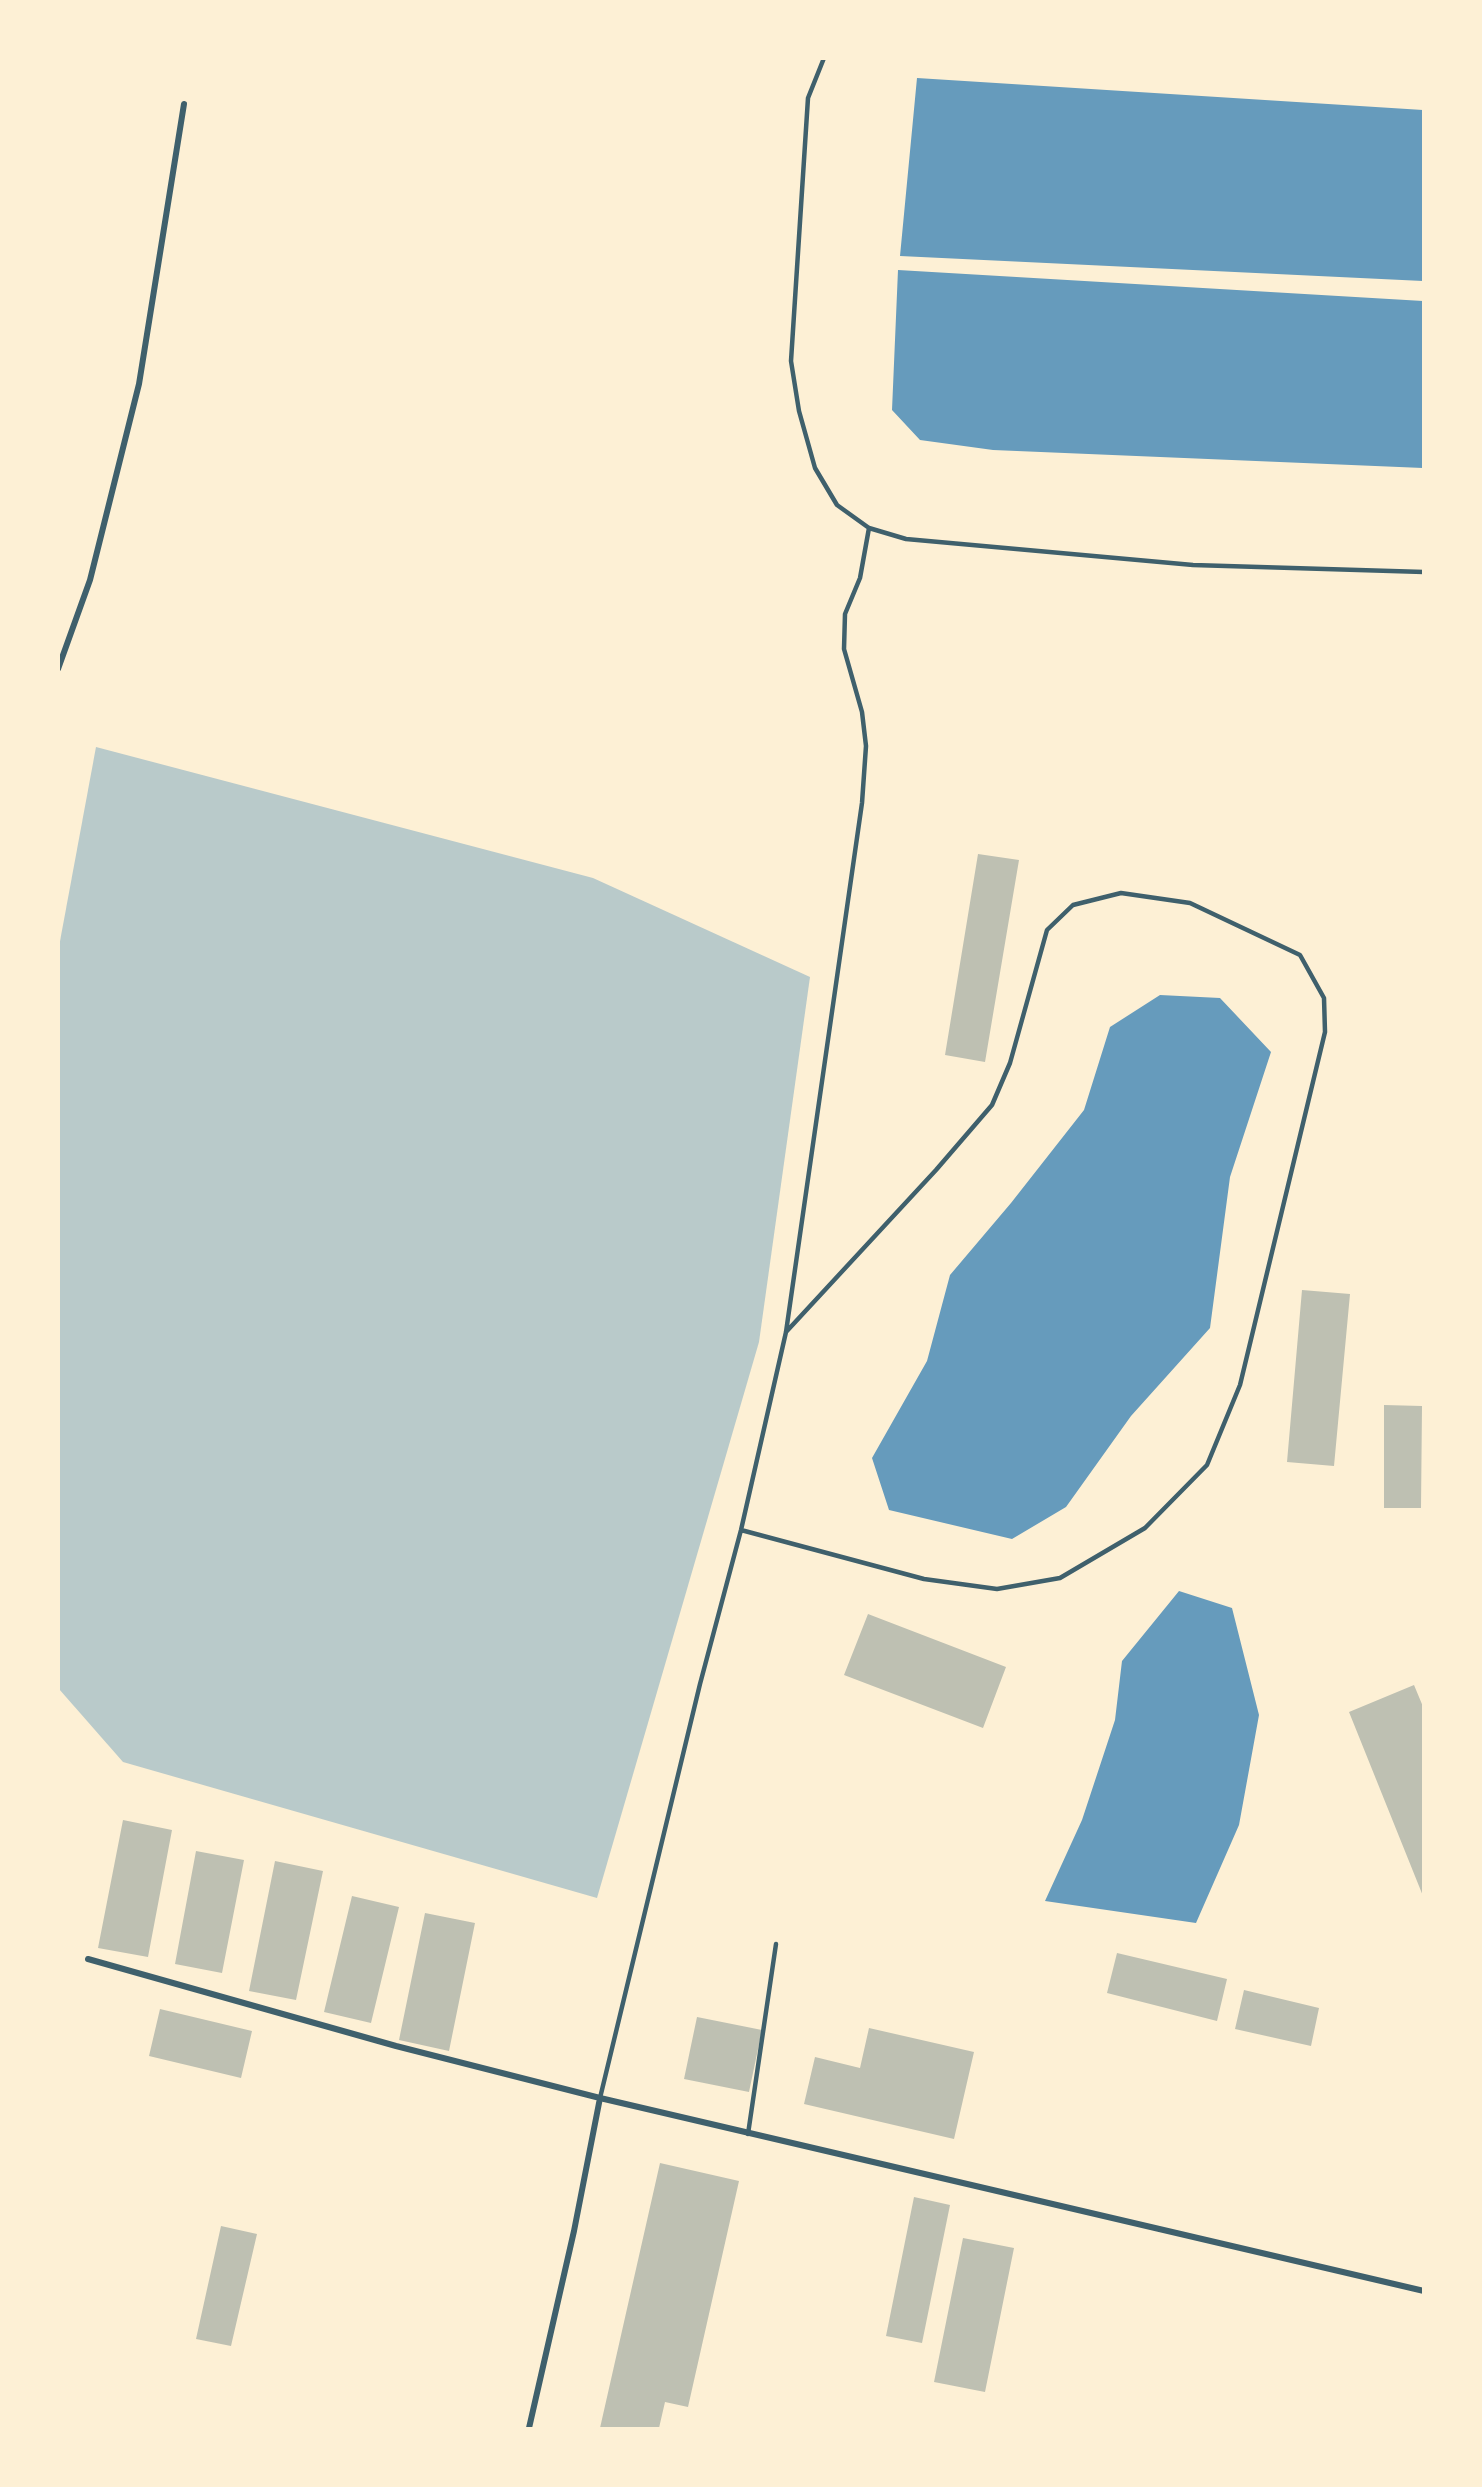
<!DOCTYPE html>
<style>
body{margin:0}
#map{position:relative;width:1482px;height:2487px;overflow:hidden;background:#fdf0d5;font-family:Cabin,sans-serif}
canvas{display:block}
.frame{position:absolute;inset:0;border:60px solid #fdf0d5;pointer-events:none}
</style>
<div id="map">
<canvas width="1482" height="2487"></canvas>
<div class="frame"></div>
</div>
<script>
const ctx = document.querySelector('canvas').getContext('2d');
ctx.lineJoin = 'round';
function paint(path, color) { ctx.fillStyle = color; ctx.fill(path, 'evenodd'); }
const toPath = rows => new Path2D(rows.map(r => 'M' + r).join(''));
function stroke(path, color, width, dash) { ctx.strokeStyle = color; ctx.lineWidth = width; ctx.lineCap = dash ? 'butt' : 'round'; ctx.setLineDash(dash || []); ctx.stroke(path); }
const green = toPath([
 [96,747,593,878,810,977,759,1342,597,1898,123,1762,59,1689,58,952]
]);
const water = toPath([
 [917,78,1423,110,1423,281,900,256],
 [898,270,1423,301,1423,468,993,450,920,440,892,410],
 [1160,995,1220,998,1271,1052,1230,1177,1210,1328,1131,1416,1066,1507,1012,1539,889,1510,872,1458,927,1361,950,1275,1011,1203,1084,1110,1110,1027],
 [1179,1591,1232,1608,1259,1715,1239,1825,1196,1923,1045,1901,1082,1820,1115,1720,1122,1661]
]);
const building = toPath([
 [978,854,1019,860,985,1062,945,1055],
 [1302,1290,1350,1294,1334,1466,1287,1462],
 [1384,1405,1422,1406,1421,1508,1384,1508],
 [868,1614,1006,1667,983,1728,844,1675],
 [1414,1685,1424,1709,1423,1896,1349,1712],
 [123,1820,172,1830,148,1957,98,1948],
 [196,1851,244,1860,222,1973,175,1964],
 [275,1861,323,1871,296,2000,249,1991],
 [352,1896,399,1907,371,2023,324,2012],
 [425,1913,475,1923,449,2051,399,2040],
 [1117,1953,1227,1979,1217,2021,1107,1993],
 [1244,1990,1319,2008,1311,2046,1235,2029],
 [160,2009,252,2031,241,2078,149,2056],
 [697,2017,762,2030,749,2092,684,2079],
 [869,2028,974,2052,954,2139,804,2104,815,2057,860,2068],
 [660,2163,739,2181,688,2407,665,2402,659,2428,600,2428],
 [914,2197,950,2205,922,2343,886,2336],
 [221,2226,257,2234,231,2346,196,2339],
 [963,2238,1014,2248,985,2392,934,2382]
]);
const service = toPath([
 [824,58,808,98,791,361,799,411,815,468,837,505,869,528,906,539,1193,565,1424,572],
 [741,1530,924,1579,997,1589,1060,1578,1145,1528,1207,1465,1240,1385,1325,1032,1324,998,1300,955,1190,903,1121,893,1073,905,1047,930,1010,1063,992,1105,936,1170,786,1332],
 [600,2098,700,1684,741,1530,786,1332,862,803,866,746,862,712,844,649,845,614,860,578,869,528],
 [748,2134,776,1944]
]);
const minor = toPath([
 [58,669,90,580,139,384,184,104],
 [88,1959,396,2046,600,2098,1424,2291],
 [529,2428,574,2231,600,2098]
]);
paint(green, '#b9caca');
paint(water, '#669bbc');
paint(building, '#bec0b2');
stroke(service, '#3f606c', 4.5);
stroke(minor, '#3f606c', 6);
</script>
